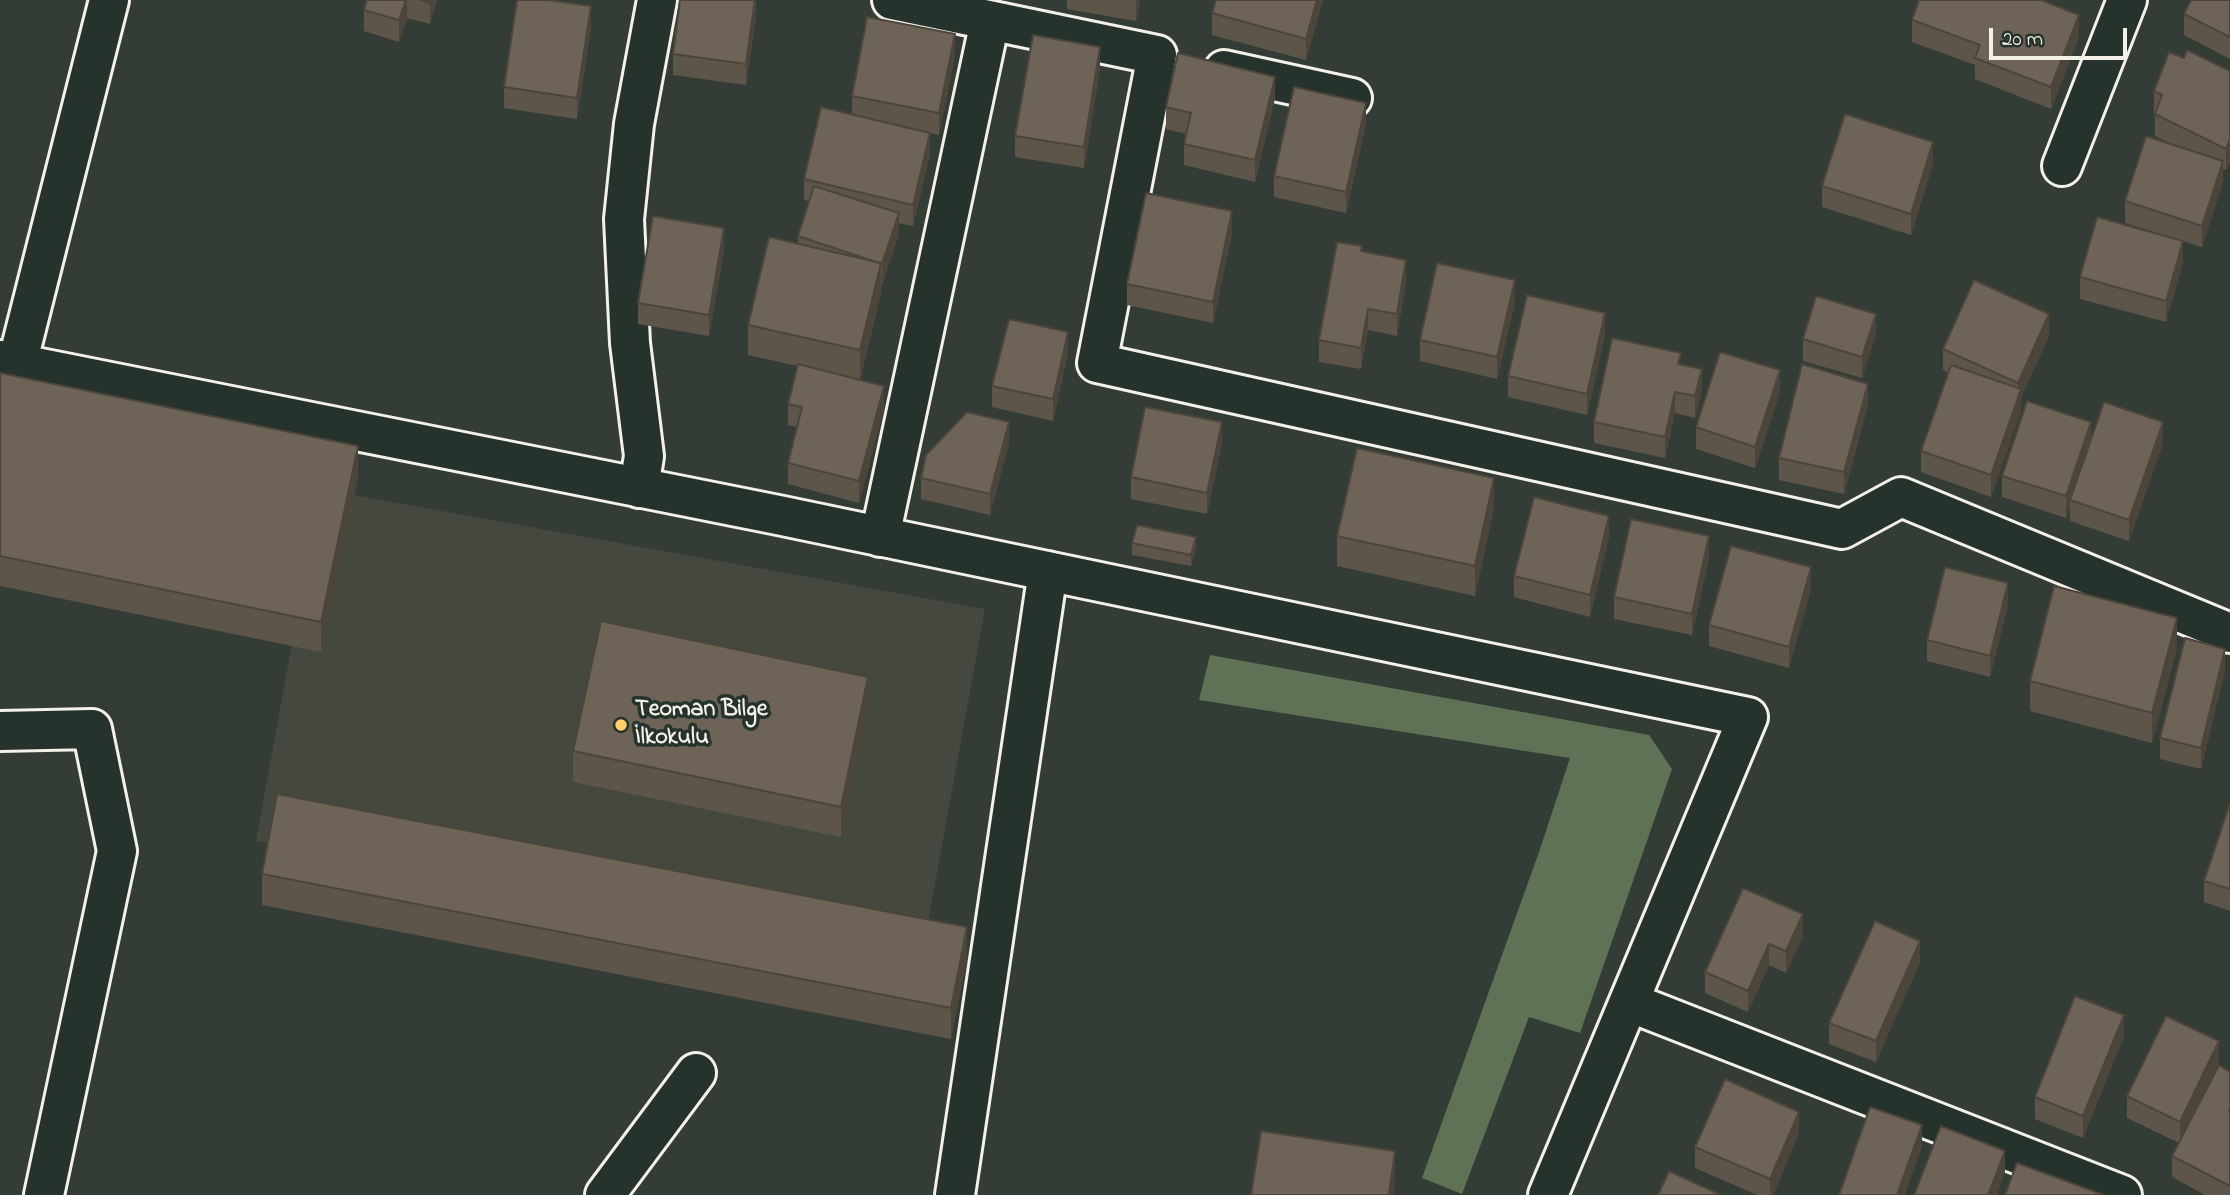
<!DOCTYPE html>
<meta charset="utf-8">
<style>
body{margin:0}
#map{position:relative;width:2230px;height:1195px;overflow:hidden;background:#343d35;font-family:"Indie Flower",sans-serif}
canvas{display:block}
.scale{position:absolute;left:1989px;top:28px;width:138px;height:32px;box-sizing:border-box;border:4px solid #f4f1e8;border-top:0;padding-left:9px;font-size:21px;line-height:24px;white-space:nowrap;color:#f4f1e8;-webkit-text-stroke:5px #26332d;paint-order:stroke}
</style>
<div id="map">
<canvas width="2230" height="1195"></canvas>
<div class="scale">20 m</div>
</div>
<script>
const g = document.querySelector('canvas').getContext('2d');
g.lineJoin = 'round';
function fill(path, color) { g.fillStyle = color; g.fill(path, 'evenodd'); }
const toPath = rows => new Path2D(rows.map(r => 'M' + r).join(''));
function strokePath(path, color, width, dash) { g.strokeStyle = color; g.lineWidth = width; g.lineCap = dash ? 'butt' : 'round'; g.setLineDash(dash || []); g.stroke(path); }
function write(font, color, halo, rows, align = 'center') {
  g.font = font + ' "Indie Flower",sans-serif'; g.lineWidth = 7; g.setLineDash([]); g.textBaseline = 'middle'; g.strokeStyle = halo; g.fillStyle = color; for (const [text, x, y, turn = 0] of rows) {
    g.save(); g.translate(x, y); g.rotate((+turn || 0) * Math.PI / 180); g.textAlign = isNaN(turn) ? turn : align; if (halo) g.strokeText(text, 0, 0); g.fillText(text, 0, 0); g.restore();
  }
}
fill(toPath([
 [320,489,985,609,921,961,256,841]
]), '#45483f');
fill(toPath([
 [1210,655,1649,735,1672,769,1580,1033,1529,1017,1462,1194,1422,1178,1539,852,1570,758,1199,700]
]), '#5f7255');
const minor = toPath([
 [892,0,1157,55,1097,363,1842,529,1901,497,2230,633],
 [1224,70,1352,98],
 [2062,166,2127,0],
 [0,360,778,515,1748,717,1548,1195],
 [17,364,109,0],
 [639,488,644,456,630,343,624,219,634,124,657,0],
 [880,537,990,21],
 [0,731,92,729,117,851,44,1195],
 [1629,1002,2122,1195],
 [605,1195,696,1073],
 [955,1195,1048,571]
]);
strokePath(minor, '#f4f1e8', 44);
strokePath(minor, '#26332d', 38);
fill(toPath([
 [367,0,437,0,430,24,407,18,399,42,364,31,364,10],
 [756,0,756,16,746,85,673,75,673,54],
 [1067,0,1140,0,1136,21,1067,9],
 [1216,0,1323,0,1306,60,1212,35,1212,13],
 [2230,0,2230,59,2184,35,2184,14],
 [1912,20,2079,37,2051,109,1975,79,1975,65,1912,42],
 [591,28,577,119,504,108,504,87],
 [955,55,939,135,925,132,930,154,913,226,899,223,899,234,882,285,881,285,881,293,860,380,884,408,859,503,788,484,788,463,797,427,788,425,788,404,798,366,748,355,748,325,798,244,798,236,809,201,804,200,804,179,852,115,852,96],
 [2184,58,2230,71,2230,162,2226,170,2223,169,2223,182,2202,247,2183,241,2183,262,2166,322,2080,299,2080,277,2177,239,2125,223,2125,201,2175,146,2155,136,2155,113,2154,113,2154,91],
 [1100,68,1084,168,1015,157,1015,136],
 [1275,98,1255,182,1184,165,1184,144,1186,134,1166,129,1166,107],
 [1366,124,1346,213,1274,197,1274,176],
 [1933,164,1911,235,1822,207,1822,186],
 [1232,233,1213,323,1127,305,1127,284],
 [724,250,709,336,638,324,638,303],
 [1362,252,1406,281,1397,336,1368,330,1361,369,1319,362,1319,340],
 [1515,302,1497,379,1420,361,1420,340],
 [1605,335,1587,415,1508,397,1508,376],
 [1876,335,1862,378,1803,361,1803,339],
 [2049,336,2021,397,2021,411,1991,497,1921,472,1921,451,1948,373,1943,370,1943,349],
 [1068,353,1053,421,992,407,992,386],
 [1681,364,1702,390,1695,418,1675,413,1665,458,1594,443,1594,422],
 [0,373,358,477,321,652,0,586],
 [1780,392,1755,468,1696,449,1696,427],
 [1868,405,1844,494,1779,480,1779,458],
 [2091,440,2163,443,2129,541,2070,521,2070,506,2066,518,2002,497,2002,476],
 [1009,443,990,515,921,499,921,478],
 [1222,443,1207,514,1131,499,1131,477],
 [1494,508,1475,596,1337,566,1337,536],
 [1609,537,1590,617,1514,597,1514,576],
 [1132,543,1196,548,1191,566,1132,555],
 [1709,558,1692,635,1614,619,1614,597],
 [1811,589,1789,668,1709,646,1709,625],
 [2008,605,1990,677,1927,661,1927,640],
 [2177,648,2152,743,2030,711,2030,681],
 [2225,670,2201,769,2160,759,2160,738],
 [868,707,841,837,573,782,573,751],
 [2230,803,2230,911,2204,902,2204,881],
 [262,874,967,958,951,1039,262,905],
 [1743,888,1803,936,1786,973,1769,965,1748,1012,1705,993,1705,972],
 [1920,962,1876,1062,1829,1044,1829,1023],
 [2124,1036,2083,1138,2035,1119,2035,1097],
 [2219,1063,2199,1105,2230,1072,2230,1195,2205,1195,2172,1177,2172,1156,2179,1143,2127,1118,2127,1096],
 [1799,1133,1773,1195,1757,1195,1695,1168,1695,1147]
]), '#5e554a');
fill(toPath([
 [406,0,407,0,407,18,399,42,399,20],
 [431,0,437,0,430,24,430,3],
 [755,0,756,16,746,85,746,64],
 [1136,0,1140,0,1136,21],
 [1317,0,1323,0,1306,60,1306,39],
 [591,6,591,28,577,119,577,98],
 [2079,15,2079,37,2051,109,2051,87],
 [955,34,955,55,939,135,939,113],
 [1100,47,1100,68,1084,168,1084,147],
 [1275,77,1275,98,1255,182,1255,160],
 [1366,103,1366,124,1346,213,1346,192],
 [930,133,930,154,913,226,913,205],
 [2230,140,2230,162,2226,170,2226,149],
 [1933,142,1933,164,1911,235,1911,214],
 [2223,161,2223,182,2202,247,2202,226],
 [1232,211,1232,233,1213,323,1213,302],
 [899,213,899,234,882,285,882,264],
 [724,228,724,250,709,336,709,315],
 [2183,241,2183,262,2166,322,2166,301],
 [1406,260,1406,281,1397,336,1397,314],
 [881,263,881,293,860,381,860,350],
 [1515,280,1515,302,1497,379,1497,357],
 [1368,309,1368,330,1361,369,1361,348],
 [1605,313,1605,335,1587,415,1587,394],
 [1876,314,1876,335,1862,378,1862,357],
 [2049,314,2049,336,2021,397,2021,411,1991,497,1991,475,2018,398,2018,383],
 [1068,332,1068,353,1053,421,1053,399],
 [1702,369,1702,390,1695,418,1695,396],
 [1780,370,1780,392,1755,468,1755,447],
 [1868,384,1868,405,1844,494,1844,472],
 [884,386,884,408,859,503,859,481],
 [1675,392,1675,413,1665,458,1665,437],
 [1009,422,1009,443,990,515,990,494],
 [1222,422,1222,443,1207,514,1207,493],
 [2091,422,2091,443,2070,500,2070,505,2066,518,2066,496],
 [2163,422,2163,443,2129,541,2129,520],
 [358,446,358,477,321,652,321,622],
 [1494,478,1494,508,1475,596,1475,566],
 [1609,516,1609,537,1590,617,1590,595],
 [1709,536,1709,558,1692,635,1692,614],
 [1196,537,1196,548,1191,566,1191,555],
 [1811,567,1811,589,1789,668,1789,647],
 [2008,583,2008,605,1990,677,1990,656],
 [2177,618,2177,648,2152,743,2152,713],
 [2225,649,2225,670,2201,769,2201,748],
 [868,677,868,707,841,837,841,807],
 [1803,914,1803,936,1786,973,1786,951],
 [967,927,967,958,951,1039,951,1008],
 [1920,941,1920,962,1876,1062,1876,1041],
 [1769,944,1769,965,1748,1012,1748,991],
 [2124,1015,2124,1036,2083,1138,2083,1116],
 [2219,1041,2219,1063,2180,1143,2180,1122],
 [1799,1112,1799,1133,1773,1195,1770,1195,1770,1179],
 [1922,1125,1922,1147,1905,1195,1897,1195],
 [1395,1151,1395,1181,1393,1195,1389,1195],
 [2005,1151,2005,1172,1997,1195,1988,1195]
]), '#4c453c');
const building = toPath([
 [367,0,406,0,399,20,364,10,367,0],
 [420,0,431,0,430,3,420,0],
 [517,0,548,0,591,6,577,98,504,87,517,0],
 [680,0,755,0,746,64,673,54,680,0],
 [1216,0,1317,0,1306,39,1212,13,1216,0],
 [1919,0,2041,0,2079,15,2051,87,1975,58,1980,45,1912,20,1919,0],
 [2191,0,2230,0,2230,37,2184,14,2191,0],
 [867,17,955,34,939,113,852,96,867,17],
 [1033,35,1100,47,1084,147,1015,136,1033,35],
 [2187,50,2230,71,2230,140,2226,149,2155,114,2162,95,2154,91,2169,52,2184,58,2187,50],
 [1178,53,1275,77,1255,160,1184,144,1191,113,1166,107,1178,53],
 [1294,87,1366,103,1346,192,1274,176,1294,87],
 [821,107,930,133,913,205,804,179,821,107],
 [1845,114,1933,142,1911,214,1822,186,1845,114],
 [2146,136,2223,161,2202,226,2125,201,2146,136],
 [814,186,899,213,882,264,798,236,814,186],
 [1146,193,1232,211,1213,302,1127,284,1146,193],
 [653,216,724,228,709,315,638,303,653,216],
 [2097,217,2183,241,2166,301,2080,277,2097,217],
 [769,237,881,263,860,350,748,325,769,237],
 [1337,242,1362,246,1361,251,1406,260,1397,314,1368,309,1361,348,1319,340,1337,242],
 [1437,263,1515,280,1497,357,1420,340,1437,263],
 [1974,280,2049,314,2018,383,1943,349,1974,280],
 [1527,295,1605,313,1587,394,1508,376,1527,295],
 [1816,296,1876,314,1862,357,1803,339,1816,296],
 [1009,319,1068,332,1053,399,992,386,1009,319],
 [1612,338,1681,353,1678,364,1702,369,1695,396,1675,392,1665,437,1594,422,1612,338],
 [1720,352,1780,370,1755,447,1696,427,1720,352],
 [798,364,884,386,859,481,788,463,802,407,788,404,798,364],
 [1802,364,1868,384,1844,472,1779,458,1802,364],
 [1951,365,2021,389,1991,475,1921,451,1951,365],
 [0,373,358,446,321,622,0,556,0,373],
 [2027,401,2091,422,2066,496,2002,476,2027,401],
 [2104,402,2163,422,2129,520,2070,500,2104,402],
 [1145,407,1222,422,1207,493,1131,477,1145,407],
 [967,412,1009,422,990,494,921,478,926,455,967,412],
 [1357,448,1494,478,1475,566,1337,536,1357,448],
 [1534,497,1609,516,1590,595,1514,576,1534,497],
 [1631,519,1709,536,1692,614,1614,597,1631,519],
 [1137,525,1196,537,1191,555,1132,543,1137,525],
 [1731,546,1811,567,1789,647,1709,625,1731,546],
 [1945,567,2008,583,1990,656,1927,640,1945,567],
 [2054,586,2177,618,2152,713,2030,681,2054,586],
 [601,621,868,677,841,807,573,751,601,621],
 [2185,638,2225,649,2201,748,2160,738,2185,638],
 [277,794,967,927,951,1008,262,874,277,794],
 [2230,803,2230,889,2204,881,2230,803],
 [1743,888,1803,914,1786,951,1769,944,1748,991,1705,972,1743,888],
 [1875,921,1920,941,1876,1041,1829,1023,1875,921],
 [2075,996,2124,1015,2083,1116,2035,1097,2075,996],
 [2166,1016,2219,1041,2180,1122,2127,1096,2166,1016],
 [2219,1065,2230,1072,2230,1108,2229,1111,2230,1112,2230,1186,2172,1156,2219,1065],
 [1725,1079,1799,1112,1770,1179,1695,1147,1725,1079],
 [1870,1107,1922,1125,1897,1195,1839,1195,1870,1107],
 [1941,1126,2005,1151,1988,1195,1914,1195,1941,1126],
 [1261,1131,1395,1151,1389,1195,1251,1195,1261,1131],
 [2017,1163,2104,1195,2005,1195,2017,1163],
 [1669,1171,1721,1195,1658,1195,1669,1171]
]);
fill(building, '#6d6356');
strokePath(building, '#4c453c', 2);
for (const [x, y, r, color] of [
 [621,725,7,"#ffd166"]
]) { const dot = new Path2D(); dot.arc(x, y, r, 0, 2 * Math.PI); g.fillStyle = color; g.fill(dot); strokePath(dot, '#26332d', 2.5); }
write('bold 24px', '#f4f1e8', '#26332d', [
 ["Teoman Bilge",635,711],
 ["İlkokulu",635,739]
], 'left');
</script>
